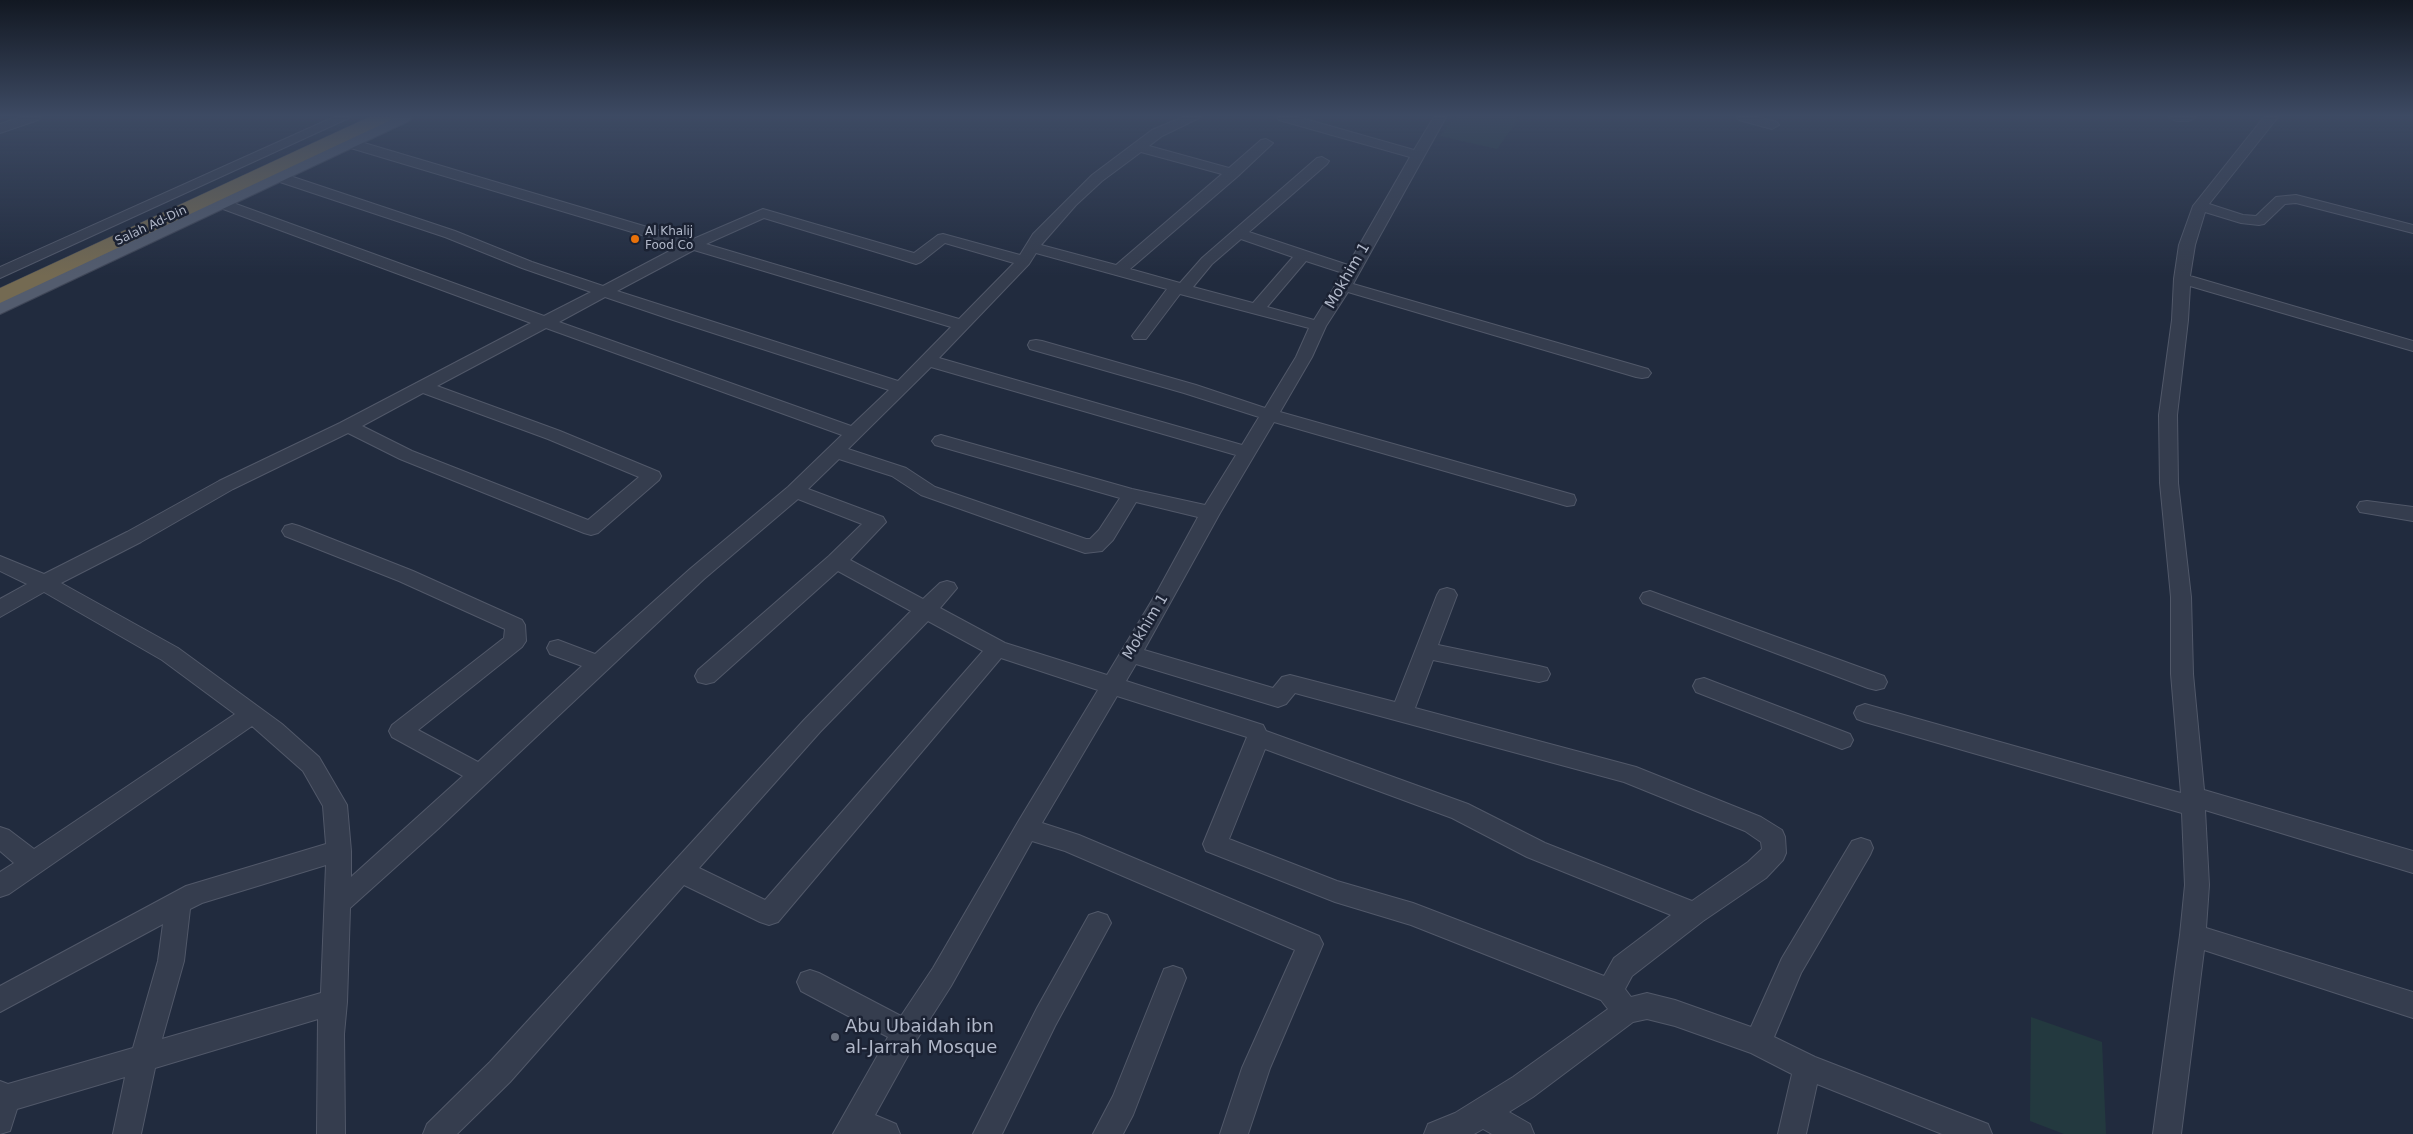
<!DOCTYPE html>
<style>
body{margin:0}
canvas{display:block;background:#212b3e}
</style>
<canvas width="2413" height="1134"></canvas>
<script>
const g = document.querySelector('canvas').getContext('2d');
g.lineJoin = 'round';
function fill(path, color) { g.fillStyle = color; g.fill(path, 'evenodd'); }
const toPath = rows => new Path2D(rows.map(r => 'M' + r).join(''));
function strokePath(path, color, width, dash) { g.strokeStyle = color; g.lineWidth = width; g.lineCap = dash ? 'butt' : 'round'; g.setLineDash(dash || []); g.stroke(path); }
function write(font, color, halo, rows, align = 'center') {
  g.font = font + ' "DejaVu Sans",sans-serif'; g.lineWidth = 5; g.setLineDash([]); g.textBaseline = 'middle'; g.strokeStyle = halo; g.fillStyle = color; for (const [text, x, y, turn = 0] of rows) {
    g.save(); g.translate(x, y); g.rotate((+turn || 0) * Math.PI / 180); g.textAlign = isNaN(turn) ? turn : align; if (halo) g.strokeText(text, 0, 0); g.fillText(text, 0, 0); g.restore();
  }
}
fill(toPath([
 [1456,117,1513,117,1519,118,1497,149,1440,136],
 [2031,1017,2102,1042,2106,1134,2064,1134,2030,1121]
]), '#23393f');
const minor = toPath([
 [21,117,40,117,38,120,0,133,0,124,21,117],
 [334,117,351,117,0,278,0,267,334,117],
 [1183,117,1201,117,1162,136,1149,146,1229,168,1261,140,1266,139,1273,143,1238,176,1130,269,1180,283,1202,258,1317,158,1322,157,1329,161,1327,164,1249,232,1348,265,1410,157,1279,120,1277,117,1298,117,1414,150,1434,117,1446,117,1353,284,1648,369,1651,373,1648,377,1642,378,1636,377,1348,292,1326,326,1312,357,1280,412,1574,495,1576,500,1574,505,1567,506,1274,422,1220,513,1144,650,1273,688,1282,677,1290,675,1395,702,1437,595,1440,590,1447,588,1454,590,1457,595,1438,645,1539,666,1547,668,1550,674,1547,680,1539,682,1433,660,1415,708,1636,767,1761,817,1782,830,1785,837,1786,853,1783,860,1766,878,1703,921,1632,976,1625,989,1631,997,1647,993,1675,1000,1751,1027,1782,958,1852,841,1861,838,1870,841,1873,848,1870,855,1801,973,1774,1037,1815,1057,1988,1124,1992,1134,1942,1134,1817,1084,1806,1134,1778,1134,1792,1074,1751,1053,1675,1026,1647,1019,1633,1022,1533,1097,1509,1112,1530,1124,1534,1134,1492,1134,1483,1129,1474,1134,1424,1134,1428,1124,1455,1113,1513,1077,1608,1009,1601,1000,1411,925,1335,902,1206,851,1203,844,1247,737,1117,696,1042,823,1079,835,1319,936,1323,944,1270,1068,1248,1134,1220,1134,1242,1068,1295,950,1065,851,1032,841,951,986,916,1041,875,1115,896,1124,900,1134,833,1134,888,1037,801,991,797,982,801,973,810,970,819,973,901,1016,933,968,1018,822,1098,690,1001,658,778,922,769,925,760,922,684,885,510,1082,457,1134,423,1134,427,1124,490,1062,804,720,911,611,838,571,714,682,706,684,698,682,695,676,698,670,829,556,862,524,798,499,704,579,438,829,350,908,347,1002,344,1034,345,1134,317,1134,318,1019,155,1068,141,1134,113,1134,125,1077,17,1109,10,1131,0,1134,0,1081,8,1084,133,1048,158,961,163,924,0,1012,0,986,186,886,326,844,323,806,303,771,252,726,9,894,0,897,0,872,14,863,0,851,0,827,9,830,34,849,235,714,162,660,44,592,0,617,0,599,27,584,0,571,0,556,44,574,127,532,219,481,340,423,531,323,215,206,213,203,215,200,225,200,544,316,591,292,522,268,445,237,271,179,269,176,276,172,281,173,455,231,532,262,603,286,679,246,344,146,342,143,349,139,354,140,691,240,763,209,914,253,938,235,943,234,1020,255,1033,234,1092,175,1152,130,1183,117],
 [1141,152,1222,174,1116,265,1041,245,1076,205,1102,181,1141,152],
 [764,218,916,264,921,262,945,243,1014,263,959,319,706,244,764,218],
 [1241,239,1293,257,1253,303,1193,287,1212,264,1241,239],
 [694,250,951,327,898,381,617,291,694,250],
 [1036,253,1167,289,1132,336,1134,339,1146,339,1180,294,1309,328,1296,357,1265,408,1196,385,1042,341,1036,340,1030,341,1028,345,1030,349,1184,393,1259,417,1242,445,939,358,1029,264,1036,253],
 [1306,261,1343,273,1314,320,1267,307,1306,261],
 [605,297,670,319,889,390,851,426,559,322,605,297],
 [546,328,842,435,788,487,690,569,595,654,558,640,550,642,547,648,550,654,582,666,478,762,418,730,522,647,526,641,525,625,522,620,413,571,299,526,292,524,285,526,282,531,285,536,399,581,505,629,504,638,392,725,389,731,392,737,463,776,351,877,351,851,347,805,319,757,282,724,178,648,61,583,141,542,233,489,348,433,400,459,584,533,591,535,598,533,659,480,661,476,659,472,560,431,437,386,546,328],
 [931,367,1236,455,1205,505,1132,489,941,435,935,437,932,441,935,445,1120,498,1099,530,1090,539,1086,539,935,487,906,468,848,449,931,367],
 [423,393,548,439,639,477,588,520,412,451,362,426,423,393],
 [839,459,892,476,921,495,1085,553,1102,551,1113,540,1136,502,1198,517,1157,592,1107,675,1005,643,940,608,957,588,954,583,947,581,940,583,923,599,850,560,886,522,883,517,808,489,839,459],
 [928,621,983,651,765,900,699,868,820,732,928,621],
 [1136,664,1278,707,1286,704,1295,693,1624,782,1745,831,1761,842,1762,849,1748,862,1692,901,1545,843,1468,804,1266,731,1263,725,1126,681,1136,664],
 [1265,749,1452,818,1527,857,1671,915,1614,958,1604,976,1413,903,1337,881,1229,839,1265,749],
 [326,865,321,993,162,1039,184,961,190,909,202,903,326,865],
 [1737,117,1758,117,1777,122,1779,125,1772,129,1739,120,1737,117],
 [2169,117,2196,117,2189,121,2176,121,2169,117],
 [2264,117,2278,117,2209,204,2243,215,2256,216,2276,197,2296,195,2413,225,2413,233,2296,203,2285,204,2264,224,2259,225,2241,223,2205,212,2195,245,2190,276,2413,341,2413,351,2190,286,2188,320,2177,415,2178,483,2191,597,2193,674,2204,790,2413,851,2413,873,2205,810,2209,885,2206,928,2413,992,2413,1018,2204,950,2181,1134,2153,1134,2180,935,2185,885,2182,813,1865,722,1857,719,1854,713,1857,707,1865,704,2181,793,2171,674,2171,597,2160,483,2159,415,2172,320,2174,279,2179,245,2193,206,2264,117],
 [2367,501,2413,507,2413,521,2360,512,2357,507,2360,502,2367,501],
 [1650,591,1884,676,1887,682,1884,688,1876,690,1868,688,1643,603,1640,598,1643,593,1650,591],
 [1704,678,1850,734,1853,740,1850,746,1842,749,1696,692,1693,686,1696,680,1704,678],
 [1098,912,1107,915,1111,923,1055,1026,1002,1134,973,1134,1037,1008,1089,915,1098,912],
 [1173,966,1182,969,1186,978,1133,1115,1123,1134,1093,1134,1113,1096,1164,969,1173,966]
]);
const major = toPath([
 [390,117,412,117,409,121,0,314,0,300,390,117]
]);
const highway = toPath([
 [369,117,392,117,389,121,0,303,0,288,369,117]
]);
strokePath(minor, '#515869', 2);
strokePath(major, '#3f4657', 2);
strokePath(highway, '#3e4556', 1);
fill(minor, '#353d4e');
fill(major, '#535c6e');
fill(highway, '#746a52');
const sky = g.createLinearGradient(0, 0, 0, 276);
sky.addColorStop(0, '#121822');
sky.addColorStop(0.42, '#3d4a63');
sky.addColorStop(1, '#3d4a6300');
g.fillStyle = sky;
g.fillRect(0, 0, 2413, 276);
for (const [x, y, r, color] of [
 [635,239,5,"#e8710a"],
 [835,1037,5,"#6b7280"]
]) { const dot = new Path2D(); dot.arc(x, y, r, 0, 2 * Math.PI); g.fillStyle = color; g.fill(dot); strokePath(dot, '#1b2233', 2); }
write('12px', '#b1b8c9', '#1b2233', [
 ["Salah Ad-Din",151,226,-25]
]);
write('12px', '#b1b8c9', '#1b2233', [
 ["Al Khalij",645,232],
 ["Food Co",645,246]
], 'left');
write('15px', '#b1b8c9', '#1b2233', [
 ["Mokhim 1",1348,276,-60],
 ["Mokhim 1",1146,627,-59]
]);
write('18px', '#b1b8c9', '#1b2233', [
 ["Abu Ubaidah ibn",845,1027],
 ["al-Jarrah Mosque",845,1048]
], 'left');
</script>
